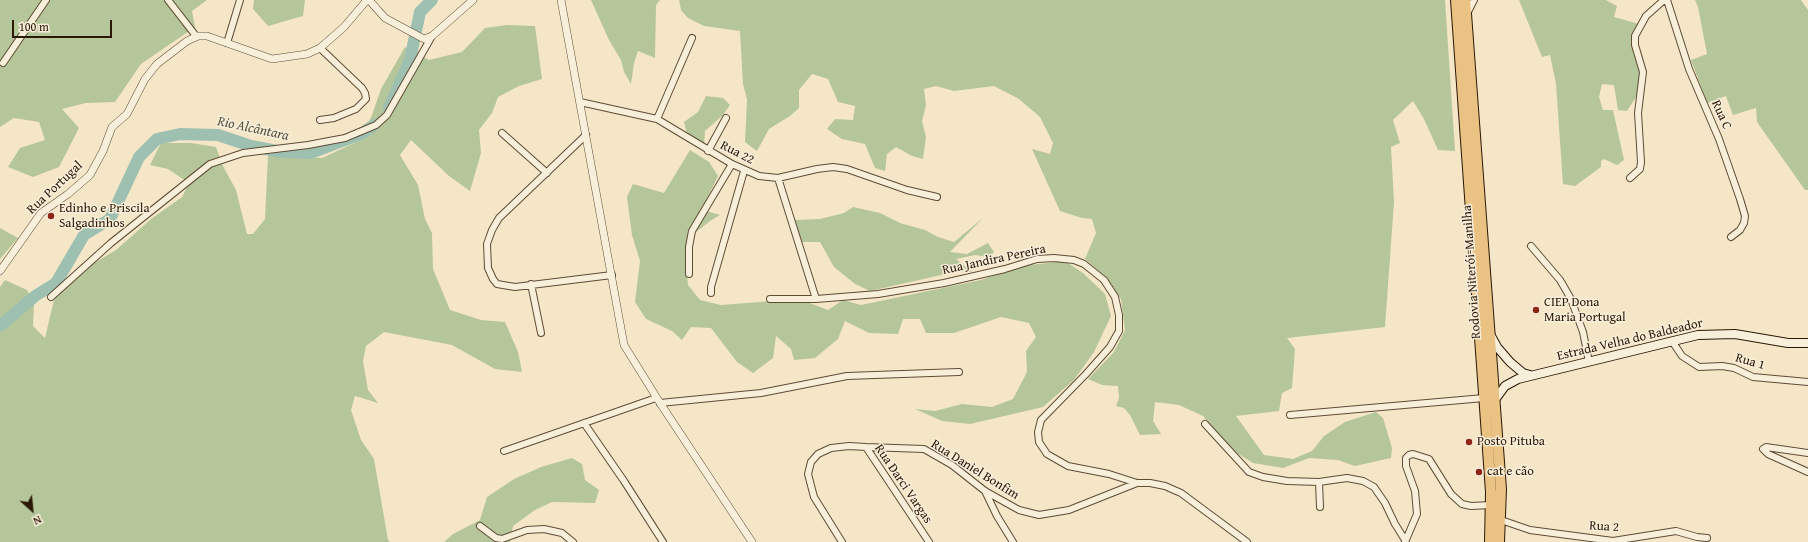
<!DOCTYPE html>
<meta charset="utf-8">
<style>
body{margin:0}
#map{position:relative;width:1808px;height:542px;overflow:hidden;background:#f5e6c7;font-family:"Gentium Book Plus",serif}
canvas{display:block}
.north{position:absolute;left:12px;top:490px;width:40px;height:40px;-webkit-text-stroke:3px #f8efdb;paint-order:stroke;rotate:153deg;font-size:11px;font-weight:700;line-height:16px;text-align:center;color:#2b1805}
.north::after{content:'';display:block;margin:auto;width:14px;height:18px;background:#2b1805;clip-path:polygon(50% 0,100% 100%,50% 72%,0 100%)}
.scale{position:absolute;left:12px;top:20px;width:100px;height:18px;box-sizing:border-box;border:2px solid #2b1805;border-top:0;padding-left:5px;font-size:12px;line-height:14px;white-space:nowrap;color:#2b1805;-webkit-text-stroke:3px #f8efdb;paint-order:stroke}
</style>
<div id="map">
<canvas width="1808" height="542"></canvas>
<div class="north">N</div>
<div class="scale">100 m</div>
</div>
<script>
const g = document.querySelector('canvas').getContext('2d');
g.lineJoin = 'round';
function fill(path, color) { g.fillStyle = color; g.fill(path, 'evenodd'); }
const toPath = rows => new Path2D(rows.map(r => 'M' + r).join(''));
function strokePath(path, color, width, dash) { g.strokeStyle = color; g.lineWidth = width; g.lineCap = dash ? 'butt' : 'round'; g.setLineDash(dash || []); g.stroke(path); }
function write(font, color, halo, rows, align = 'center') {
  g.font = font + ' "Gentium Book Plus",serif'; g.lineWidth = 3; g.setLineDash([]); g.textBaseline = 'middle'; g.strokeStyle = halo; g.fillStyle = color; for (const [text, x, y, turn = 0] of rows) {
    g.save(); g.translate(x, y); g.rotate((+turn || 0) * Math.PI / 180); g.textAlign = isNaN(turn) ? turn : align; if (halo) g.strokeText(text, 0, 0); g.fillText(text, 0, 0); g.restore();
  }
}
fill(toPath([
 [0,0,207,0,192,11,195,27,141,64,115,102,86,103,62,109,79,128,59,167,33,177,8,167,20,148,45,140,39,122,14,118,0,127],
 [254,0,305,0,303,16,268,26,253,9],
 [591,0,660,0,656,5,655,58,638,51,634,63,631,84,624,72,621,60,609,40],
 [679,0,1445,0,1455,151,1438,150,1424,119,1413,101,1393,120,1400,143,1391,147,1394,202,1385,327,1287,338,1295,349,1292,388,1282,393,1279,411,1236,416,1264,455,1293,459,1312,451,1324,436,1345,422,1376,412,1383,418,1392,448,1391,458,1355,466,1338,460,1309,458,1283,468,1253,463,1232,450,1203,416,1179,405,1155,402,1153,421,1161,434,1140,435,1130,415,1124,408,1116,406,1119,398,1118,386,1102,385,1088,379,1114,352,1125,330,1121,299,1104,275,1085,259,1096,233,1092,219,1082,218,1060,211,1032,149,1050,154,1053,143,1040,117,1019,99,994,86,954,91,936,86,924,89,926,105,922,121,926,137,923,159,912,156,896,147,887,154,885,171,875,168,865,144,842,139,827,129,835,119,853,120,855,106,838,102,828,79,812,74,799,90,799,108,790,116,769,129,757,151,745,142,747,99,743,84,740,31,704,26,688,18,681,10],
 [1519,0,1606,0,1617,6,1614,17,1639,24,1631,43,1640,76,1636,97,1627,111,1618,110,1614,85,1602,84,1599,97,1603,110,1613,110,1624,160,1617,165,1604,159,1601,161,1601,167,1575,186,1563,184,1556,84,1550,55,1542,57],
 [1695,0,1801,0,1808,10,1808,190,1805,190,1757,122,1756,108,1733,115,1726,96,1707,103,1691,60,1707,54,1698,7],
 [507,25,535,26,542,79,519,86,498,97,492,113,479,130,481,153,470,191,449,176,411,140,400,155,418,185,425,219,432,233,433,269,450,310,481,320,505,322,518,352,522,372,495,369,452,345,384,332,366,346,363,361,368,390,378,403,355,396,351,410,361,440,374,459,388,540,390,542,0,542,0,287,5,280,27,290,34,303,33,326,45,338,54,300,62,289,84,269,116,250,151,219,182,197,189,183,168,169,150,165,161,143,191,143,216,147,223,166,236,190,247,234,253,234,265,219,268,155,322,158,361,140,372,115,381,89,405,47,429,60,462,52,485,28],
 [706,96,723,98,730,105,723,115,705,131,704,146,687,134,684,122,698,112],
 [690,150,709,162,718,176,705,203,706,211,720,215,710,221,686,240,686,266,688,285,700,300,721,305,773,301,807,302,828,310,843,300,861,305,981,280,1021,266,1065,261,1083,273,1105,294,1111,316,1094,352,1074,380,1043,407,970,424,942,421,915,409,935,411,962,404,992,407,1013,399,1027,372,1026,351,1036,337,1029,323,1001,317,954,333,926,333,920,319,903,319,898,334,869,333,845,321,838,339,815,358,794,360,791,349,776,336,773,358,753,373,737,362,711,328,691,327,682,340,672,331,646,319,635,302,640,261,632,235,627,197,633,184,664,193],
 [853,207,880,213,900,223,925,230,938,237,954,242,983,218,950,252,967,254,988,243,994,252,989,257,975,255,956,259,972,272,959,271,870,291,855,284,834,267,820,242,800,242,794,220,820,219,844,213],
 [0,228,18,238,0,259],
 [572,458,582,464,585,480,599,490,595,503,552,502,535,510,513,526,510,542,444,542,453,534,480,520,487,497,514,479,541,467]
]), '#b5c69b');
strokePath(toPath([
 [389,108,410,60,420,12,432,0],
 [0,326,35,296,56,283,84,235,110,219,139,157,157,139,180,134,218,135,251,146,282,152,311,153,361,134,374,125]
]), '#9dc0b1', 12);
const minor = toPath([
 [168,0,196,36],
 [1667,0,1689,69,1719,139,1740,199,1745,216,1744,223,1740,230,1731,237],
 [1467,14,1474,0],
 [227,43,240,0],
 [320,48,362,88,365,93,366,99,356,109,346,113,334,118,320,120],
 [3,63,46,0],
 [580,102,657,119,732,164,759,176,778,178,817,169,833,167,847,169,907,190,937,197],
 [657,119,692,38],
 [502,133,547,173],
 [586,135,499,218,492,230,487,244,488,268,493,279,497,284,515,287,612,275],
 [708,151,726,118],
 [778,178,816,299,878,294,944,283,1005,269,1037,259,1054,258,1074,260,1084,264,1104,280,1115,297,1119,315,1119,331,1110,347,1086,374,1041,420,1038,432,1039,442,1047,454,1068,466,1109,474,1137,483,1150,483,1165,486,1181,493,1247,542],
 [1630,178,1640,169,1641,162,1638,113,1643,72,1635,45,1635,36,1646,16,1664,0],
 [1531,246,1560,280,1571,299,1583,332,1589,362],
 [689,274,689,247,692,231,732,164],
 [531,284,541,333],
 [711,293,711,287,744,171],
 [51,297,111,243,210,164,243,153,308,145,345,138,376,125,387,115,432,36],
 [770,299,816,299],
 [1672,341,1682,356,1699,367,1722,366,1734,368,1753,377,1808,382],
 [660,403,761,393,847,376,959,372],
 [1290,415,1484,398],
 [584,423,624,481,663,542],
 [1205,424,1249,472,1263,477,1287,481,1319,482,1347,478,1363,481,1374,487,1385,503,1395,524,1405,540],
 [866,447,924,449,952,465,985,491,1019,510,1039,515,1069,510,1137,483],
 [504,451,656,398],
 [1808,453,1766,447,1763,449,1768,454,1808,472],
 [1319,482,1320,507],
 [985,491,997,516,1013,542],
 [1501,520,1530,530,1613,541,1676,531,1697,537,1707,538],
 [480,526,496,538,502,539,527,530,544,529,562,533,573,542],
 [842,542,814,497,808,474,811,462,818,454,831,448,849,446,866,447,929,542],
 [1405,542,1417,514,1415,491,1406,466,1406,458,1409,455,1413,454,1429,459,1451,494,1462,504,1471,506,1491,505]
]);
const tertiary = toPath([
 [369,0,385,18,424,39,432,36,473,0],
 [561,0,624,345,660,403,752,542],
 [0,271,41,213,68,194,90,175,103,151,112,127,127,114,145,79,157,64,187,41,198,36,207,36,272,59,307,54,320,48,344,27,367,0]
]);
const secondary = toPath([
 [1491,336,1497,347,1510,362,1523,373,1530,375],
 [1494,401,1505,386,1518,379,1698,335,1735,334,1788,343,1808,343]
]);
const trunk = toPath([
 [1456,0,1491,492,1490,542],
 [1465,0,1501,489,1499,542]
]);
strokePath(minor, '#5e4c36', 8);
strokePath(tertiary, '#5e4c36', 8);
strokePath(secondary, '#2b1805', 10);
strokePath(trunk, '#2b1805', 12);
strokePath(minor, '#f8efdb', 6);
strokePath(tertiary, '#f8efdb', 7);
strokePath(secondary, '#f8efdb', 8);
strokePath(trunk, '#eac384', 10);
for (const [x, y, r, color] of [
 [51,216,4,"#8f2418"],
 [1536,310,4,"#8f2418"],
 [1469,442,4,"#8f2418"],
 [1479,472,4,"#8f2418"]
]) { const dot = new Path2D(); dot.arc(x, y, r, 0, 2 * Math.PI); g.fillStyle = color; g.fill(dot); strokePath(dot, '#f8efdb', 1.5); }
write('13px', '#2b1805', '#f8efdb', [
 ["Rua C",1721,115,66],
 ["Rua 22",737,153,27],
 ["Rua Portugal",55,188,-43],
 ["Rua Jandira Pereira",994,260,-12],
 ["Rodovia Niterói-Manilha",1472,272,-94],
 ["Estrada Velha do Baldeador",1630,340,-13],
 ["Rua 1",1750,362,16],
 ["Rua Daniel Bonfim",975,470,32],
 ["Rua Darci Vargas",903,484,56],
 ["Rua 2",1604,527,4]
]);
write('13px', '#2b1805', '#f8efdb', [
 ["Edinho e Priscila",59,209],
 ["Salgadinhos",59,224],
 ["CIEP Dona",1544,303],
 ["Maria Portugal",1544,318],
 ["Posto Pituba",1477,442],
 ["cat e cão",1487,472]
], 'left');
write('italic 14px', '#535341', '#f8efdb', [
 ["Rio Alcântara",253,129,12]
]);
</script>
